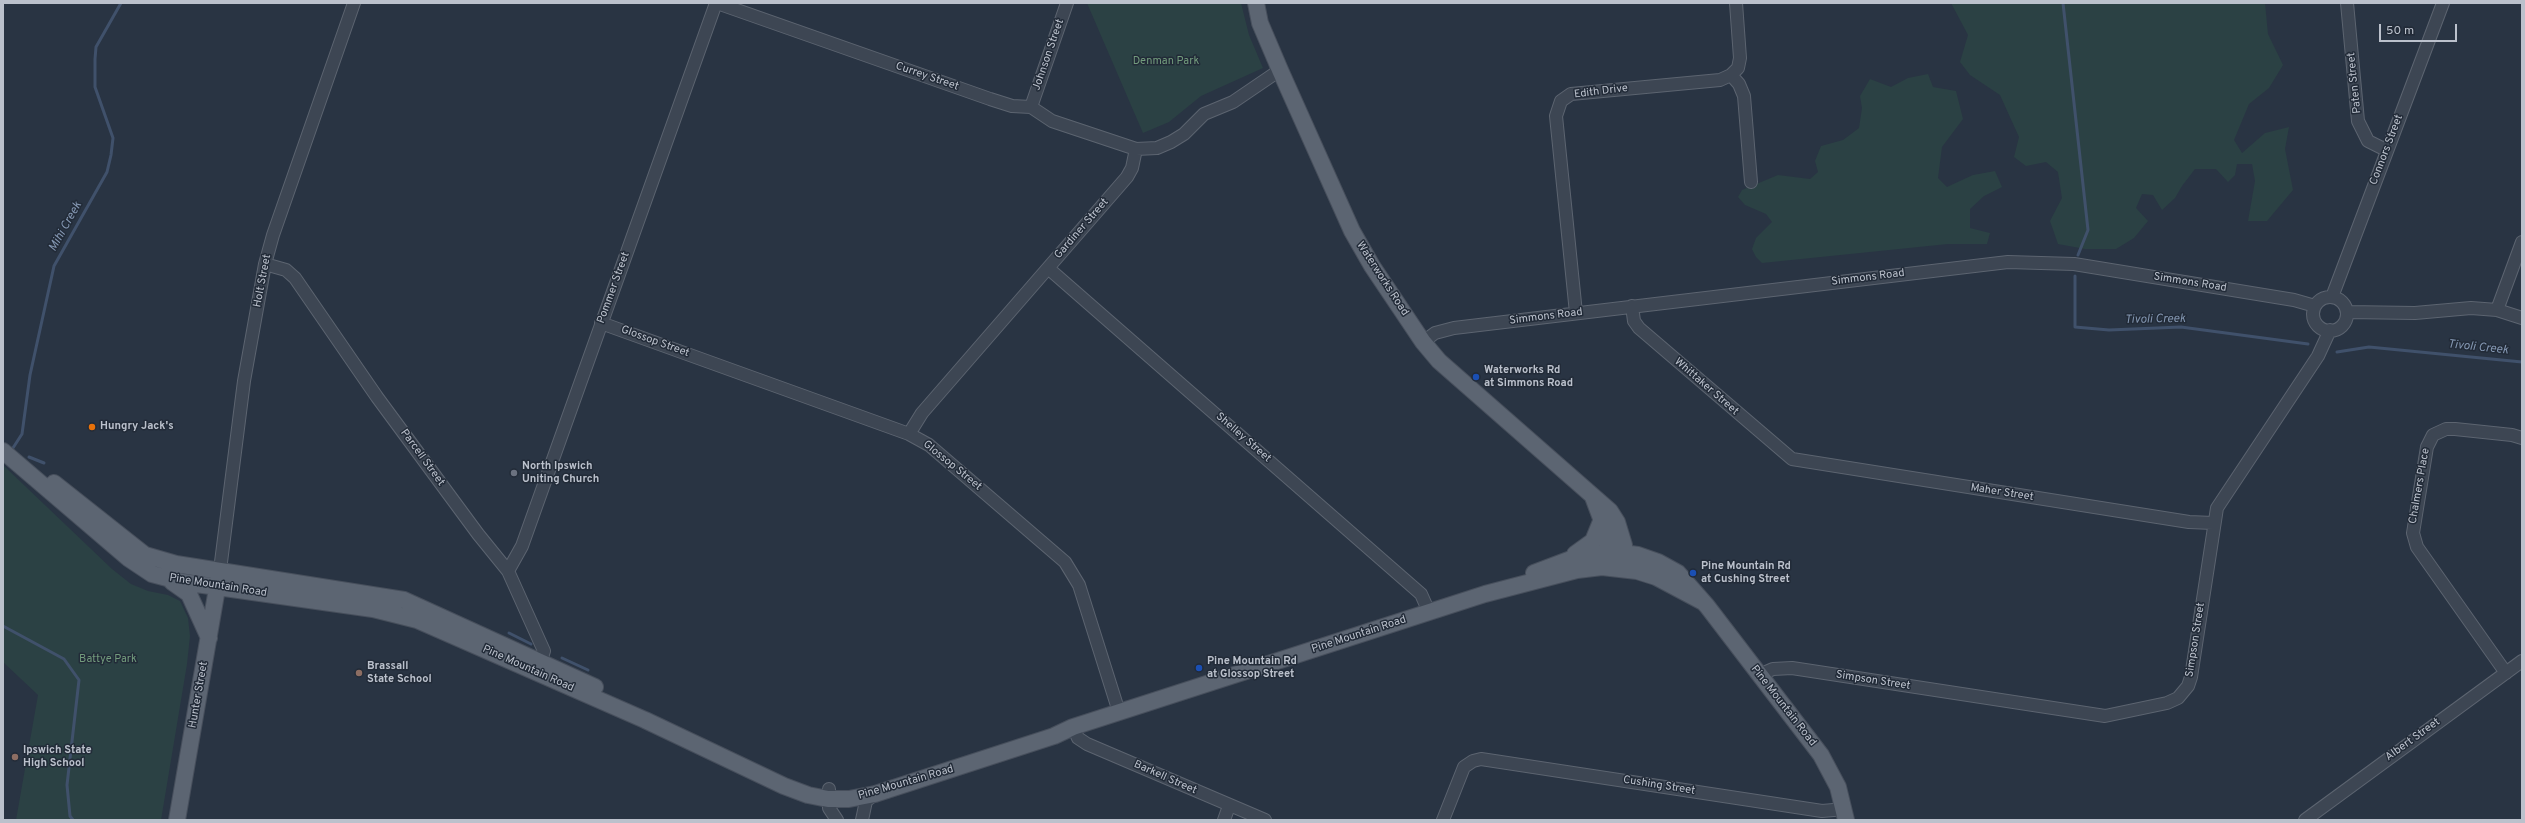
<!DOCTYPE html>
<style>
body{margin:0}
#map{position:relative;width:2525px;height:823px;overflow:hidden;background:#293443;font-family:Overpass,sans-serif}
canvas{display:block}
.frame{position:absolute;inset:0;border:4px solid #bbc1cc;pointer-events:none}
.scale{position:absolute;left:2379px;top:24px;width:78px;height:18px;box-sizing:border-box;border:2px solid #bbc1cc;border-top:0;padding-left:5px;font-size:12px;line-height:14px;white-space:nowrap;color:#bbc1cc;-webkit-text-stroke:3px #222b38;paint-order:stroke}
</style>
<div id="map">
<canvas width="2525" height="823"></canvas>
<div class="frame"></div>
<div class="scale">50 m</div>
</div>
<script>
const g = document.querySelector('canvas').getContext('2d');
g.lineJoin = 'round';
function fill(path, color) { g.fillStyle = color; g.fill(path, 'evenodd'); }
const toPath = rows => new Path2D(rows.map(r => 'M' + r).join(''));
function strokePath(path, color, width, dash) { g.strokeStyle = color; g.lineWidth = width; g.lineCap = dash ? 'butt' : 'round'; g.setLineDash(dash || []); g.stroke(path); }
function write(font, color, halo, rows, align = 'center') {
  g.font = font + ' Overpass,sans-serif'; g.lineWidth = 3; g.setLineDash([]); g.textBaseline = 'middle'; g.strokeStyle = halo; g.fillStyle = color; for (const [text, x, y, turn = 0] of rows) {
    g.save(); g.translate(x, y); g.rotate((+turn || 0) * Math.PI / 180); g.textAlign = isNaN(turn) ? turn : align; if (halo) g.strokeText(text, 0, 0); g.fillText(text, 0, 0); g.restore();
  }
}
fill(toPath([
 [1087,3,1241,3,1249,35,1263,68,1201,96,1169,122,1143,133],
 [1951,3,2265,3,2268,34,2283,65,2269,88,2249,104,2234,140,2242,153,2265,133,2289,127,2285,149,2293,190,2267,221,2248,221,2255,181,2252,164,2237,164,2235,175,2228,182,2216,169,2195,169,2182,186,2175,198,2162,210,2153,195,2142,194,2136,208,2148,221,2134,238,2116,249,2085,249,2058,244,2050,221,2062,198,2058,172,2046,162,2026,166,2014,157,2019,137,2000,95,1970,75,1960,62,1968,35],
 [1928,74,1933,87,1956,91,1963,119,1942,147,1938,178,1947,187,1973,175,1995,171,2002,187,1984,196,1970,209,1970,228,1990,233,1987,244,1948,244,1762,263,1756,257,1752,249,1756,238,1772,222,1766,214,1745,205,1738,197,1742,190,1778,175,1810,179,1818,172,1815,161,1821,146,1843,140,1859,128,1862,108,1860,96,1870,79,1891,87,1908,78],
 [3,465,112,569,131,584,148,591,168,595,180,601,188,618,190,636,187,664,161,820,16,820,38,695,3,662]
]), '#2b4144');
strokePath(toPath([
 [2063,3,2088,230,2078,255],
 [2075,276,2075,327,2109,330,2181,327,2308,344],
 [2337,352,2369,347,2522,362],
 [11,451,22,434,30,375,54,266,107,172,111,155,113,138,95,87,95,59,96,47,121,3],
 [29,457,44,463],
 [3,626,64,659,79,680,67,785,70,816,73,820],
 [509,633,531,644],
 [562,658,588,670]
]), '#40516b', 3);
const minor = toPath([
 [717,3,990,99,1012,106,1031,107,1052,121,1136,149],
 [2347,3,2358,121,2368,141,2386,150],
 [1731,75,1739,84,1744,96,1751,182],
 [1031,107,1067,3],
 [265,264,286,270,295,278,377,397,478,534,508,571,544,651,538,670],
 [1048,268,1421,594,1429,612],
 [2332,297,2443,3],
 '2313 314a17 17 0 1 1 34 0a17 17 0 1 1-34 0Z',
 [1632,306,1634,321,1639,328,1792,459,2189,522,2213,523],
 [2497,310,2522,242],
 [2347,312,2415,313,2471,308,2497,310,2522,318],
 [1576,313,1556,116,1561,101,1571,94,1720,80,1731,75,1738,68,1740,58,1736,3],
 [601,323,909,434,929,445,1065,562,1079,585,1119,712],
 [1423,342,1435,333,1454,328,2008,262,2074,264,2294,300,2315,306],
 [909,434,922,413,1127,177,1132,168,1136,149,1157,148,1171,142,1184,134,1204,114,1233,102,1280,70],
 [220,570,244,381,265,264,273,235,354,3],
 [508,571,522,546,716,3],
 [2506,673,2417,547,2413,533,2427,447,2433,435,2446,429,2455,429,2512,435,2522,438],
 [1759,675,1773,669,1792,668,2105,716,2167,703,2178,698,2188,686,2191,677,2217,508,2318,356,2330,330],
 [1073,727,1078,738,1087,744,1265,820],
 [829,789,829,808,837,820],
 [862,820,866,801,875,794],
 [1224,820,1229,806],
 [1443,820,1464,767,1473,761,1481,759,1822,811,1845,809],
 [2305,820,2522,661]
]);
const major = toPath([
 [1256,3,1260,23,1280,70,1352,231,1372,266,1423,342,1439,361,1610,511,1617,522,1624,545,1622,560,1617,567],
 [3,451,128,558,152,574,182,582,373,609,417,620,645,720,784,786,808,795,828,799,849,799,875,794,1054,736,1073,727,1485,594,1577,570,1602,567,1637,571,1656,577,1703,602],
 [54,483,145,555,176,564,404,600,595,687],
 [1593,497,1602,521,1612,563],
 [1575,554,1593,541,1602,519],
 [1534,573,1579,556,1615,552,1638,555,1658,562,1678,573,1707,606,1821,755,1838,787,1846,820],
 [172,582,189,594,209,638],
 [177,820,219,577]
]);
strokePath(minor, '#5c6470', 14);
strokePath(major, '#474f5c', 18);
strokePath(minor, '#3d4653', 12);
strokePath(major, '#5c6572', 16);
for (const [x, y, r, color] of [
 [1476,377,4,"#1a4fb4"],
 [92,427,4,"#e8710a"],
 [514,473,4,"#6b7280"],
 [1693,573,4,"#1a4fb4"],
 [1199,668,4,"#1a4fb4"],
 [359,673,4,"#8d6e63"],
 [15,757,4,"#8d6e63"]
]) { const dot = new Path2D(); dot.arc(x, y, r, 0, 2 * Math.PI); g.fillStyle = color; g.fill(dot); strokePath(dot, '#222b38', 1.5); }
write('11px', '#bbc1cc', '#222b38', [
 ["Johnson Street",1049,55,-71],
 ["Currey Street",927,77,19],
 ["Paten Street",2355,83,-96],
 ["Edith Drive",1601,92,-7],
 ["Connors Street",2387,150,-69],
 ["Gardiner Street",1082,229,-49],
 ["Simmons Road",1868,278,-7],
 ["Waterworks Road",1382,279,57],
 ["Holt Street",263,281,-79],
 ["Simmons Road",2190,283,9],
 ["Pommer Street",614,288,-70],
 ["Simmons Road",1546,317,-7],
 ["Glossop Street",655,342,20],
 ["Whittaker Street",1706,387,41],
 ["Shelley Street",1243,438,41],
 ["Parcell Street",422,458,54],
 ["Glossop Street",952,466,39],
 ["Chalmers Place",2420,486,-80],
 ["Maher Street",2002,493,9],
 ["Pine Mountain Road",218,586,9],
 ["Pine Mountain Road",1359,635,-18],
 ["Simpson Street",2196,640,-81],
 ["Pine Mountain Road",528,669,24],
 ["Simpson Street",1873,681,9],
 ["Hunter Street",199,695,-80],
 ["Pine Mountain Road",1783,706,52],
 ["Albert Street",2413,740,-36],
 ["Barkell Street",1165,778,24],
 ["Pine Mountain Road",906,783,-16],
 ["Cushing Street",1659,786,9]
]);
write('11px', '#739c7d', '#222b38', [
 ["Denman Park",1166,62],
 ["Battye Park",108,660]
]);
write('bold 11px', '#bbc1cc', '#222b38', [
 ["Waterworks Rd",1484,371],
 ["at Simmons Road",1484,384],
 ["Hungry Jack's",100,427],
 ["North Ipswich",522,467],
 ["Uniting Church",522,480],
 ["Pine Mountain Rd",1701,567],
 ["at Cushing Street",1701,580],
 ["Pine Mountain Rd",1207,662],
 ["at Glossop Street",1207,675],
 ["Brassall",367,667],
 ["State School",367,680],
 ["Ipswich State",23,751],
 ["High School",23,764]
], 'left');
write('italic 12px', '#8497b2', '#222b38', [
 ["Mihi Creek",66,227,-61],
 ["Tivoli Creek",2155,320,-1],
 ["Tivoli Creek",2478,348,6]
]);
</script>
